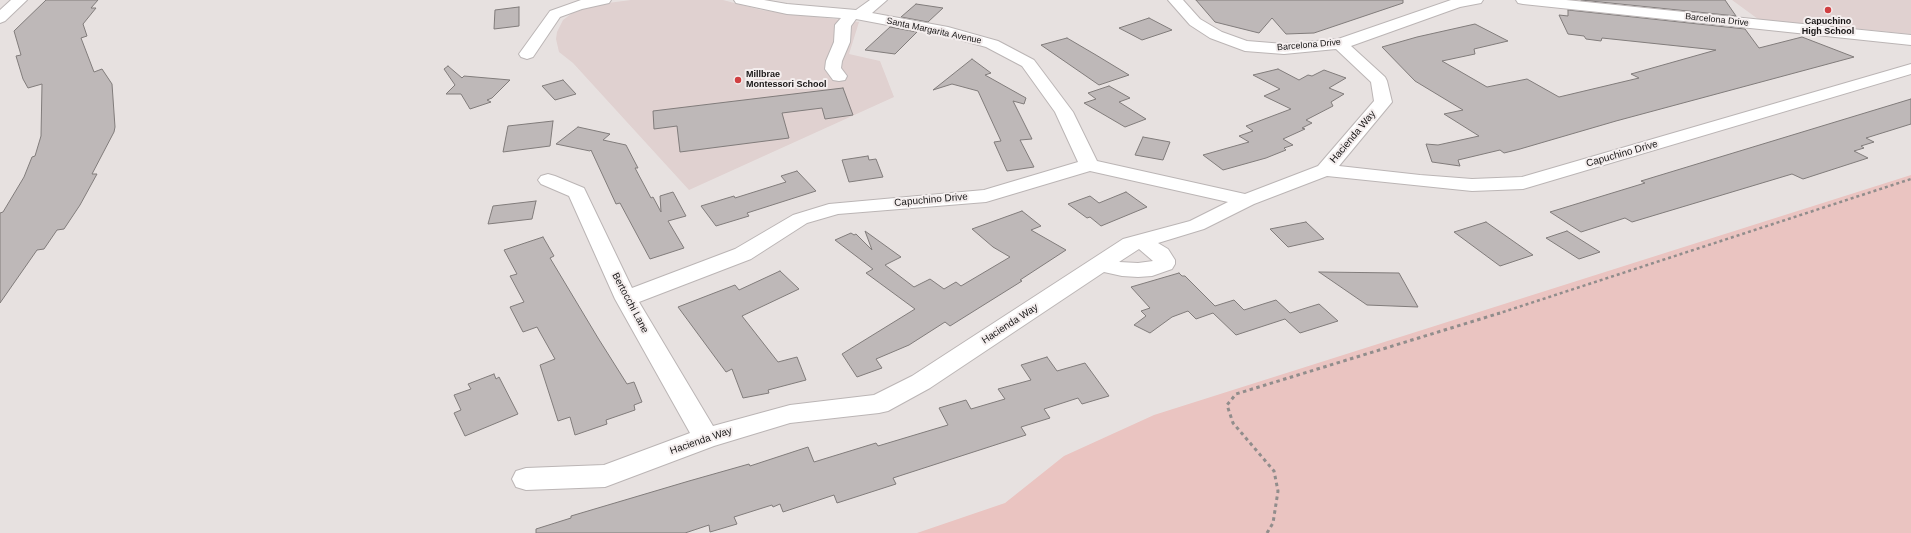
<!DOCTYPE html>
<style>
body{margin:0}
canvas{display:block;background:#e7e1e0}
</style>
<canvas width="1911" height="533"></canvas>
<script>
const g = document.querySelector('canvas').getContext('2d');
g.lineJoin = 'round';
function fill(path, color) { g.fillStyle = color; g.fill(path, 'evenodd'); }
const toPath = rows => new Path2D(rows.map(r => 'M' + r).join(''));
function strokePath(path, color, width, dash) { g.strokeStyle = color; g.lineWidth = width; g.lineCap = dash ? 'butt' : 'round'; g.setLineDash(dash || []); g.stroke(path); }
function write(font, color, halo, rows, align = 'center') {
  g.font = font + ' Arial,sans-serif'; g.lineWidth = 4; g.setLineDash([]); g.textBaseline = 'middle'; g.strokeStyle = halo; g.fillStyle = color; for (const [text, x, y, turn = 0] of rows) {
    g.save(); g.translate(x, y); g.rotate((+turn || 0) * Math.PI / 180); g.textAlign = isNaN(turn) ? turn : align; if (halo) g.strokeText(text, 0, 0); g.fillText(text, 0, 0); g.restore();
  }
}
fill(toPath([
 [631,0,723,0,761,10,859,22,849,54,880,61,894,97,689,190,573,63,559,52,556,39,557,32,563,20,571,14,578,10,600,4],
 [1732,0,1911,0,1911,34,1758,19]
]), '#e0d1d0');
fill(toPath([
 [1911,175,1911,533,917,533,1005,503,1064,456,1154,415]
]), '#eac4c1');
const building = toPath([
 [46,0,98,0,91,8,96,8,83,24,87,36,81,38,94,72,102,69,112,84,115,127,114,132,92,174,97,174,80,205,64,229,57,230,44,249,37,250,0,303,0,213,3,212,24,177,32,157,35,156,41,136,42,84,28,88,23,79,16,56,21,55,14,31,46,0],
 [1196,0,1403,0,1403,3,1314,33,1286,34,1272,18,1259,33,1215,22,1196,0],
 [1581,0,1725,0,1736,16,1581,0],
 [916,4,943,8,928,22,901,17,916,4],
 [519,7,519,26,494,29,495,10,519,7],
 [1568,10,1745,29,1759,48,1802,37,1854,57,1616,121,1520,149,1504,153,1500,150,1458,160,1460,166,1432,162,1426,144,1438,145,1479,136,1444,114,1463,110,1415,81,1382,47,1417,37,1475,24,1508,41,1474,49,1475,54,1442,61,1487,87,1527,79,1559,97,1639,78,1631,74,1716,50,1602,38,1601,41,1586,39,1584,36,1568,34,1559,15,1568,16,1568,10],
 [1149,18,1172,30,1142,40,1119,28,1149,18],
 [890,27,917,32,895,54,865,50,890,27],
 [1067,38,1096,55,1129,75,1099,85,1041,45,1067,38],
 [972,59,991,73,985,75,1026,98,1024,104,1013,101,1032,139,1020,140,1034,167,1007,171,994,142,1001,141,978,91,952,84,933,90,972,59],
 [448,66,462,78,464,76,510,80,492,98,487,100,491,102,470,109,461,94,446,94,455,85,444,69,448,66],
 [1278,69,1299,80,1308,75,1312,76,1324,70,1346,78,1329,88,1344,94,1331,102,1333,106,1306,120,1312,123,1302,128,1305,129,1283,139,1293,145,1284,148,1286,150,1266,158,1223,170,1203,155,1249,142,1239,136,1253,131,1246,126,1291,109,1264,96,1280,89,1253,75,1278,69],
 [563,80,576,94,555,100,542,86,563,80],
 [1109,86,1130,98,1119,102,1146,119,1125,127,1084,103,1096,99,1088,93,1109,86],
 [843,88,853,115,825,119,822,108,782,113,789,138,680,152,677,126,654,129,653,111,843,88],
 [1911,99,1911,124,1866,138,1874,142,1861,146,1864,148,1854,151,1868,158,1803,179,1792,174,1632,222,1625,218,1581,232,1550,212,1645,183,1641,181,1911,99],
 [553,121,550,146,503,152,508,126,553,121],
 [578,127,610,134,603,140,626,145,638,168,635,168,651,198,653,197,661,212,660,196,673,192,686,216,668,221,684,248,650,259,620,203,616,204,591,150,590,151,556,144,578,127],
 [1143,137,1170,142,1163,160,1135,155,1143,137],
 [868,156,869,160,876,159,883,177,849,182,842,160,868,156],
 [797,171,816,191,747,213,749,216,716,226,701,206,734,196,735,198,786,182,781,176,797,171],
 [1126,192,1147,207,1101,226,1090,217,1087,218,1068,204,1090,196,1099,203,1126,192],
 [536,201,532,219,488,224,493,206,536,201],
 [1022,211,1041,226,1031,230,1066,250,1020,280,1022,281,950,326,945,322,909,345,876,359,882,368,857,377,842,354,915,309,866,273,873,269,835,240,851,233,854,235,856,234,872,250,865,231,901,257,885,265,914,287,930,279,944,289,956,282,961,286,1010,257,993,247,972,229,1022,211],
 [1306,222,1324,239,1288,247,1270,229,1306,222],
 [1486,222,1533,255,1500,266,1454,232,1486,222],
 [1567,231,1600,252,1579,259,1546,238,1567,231],
 [543,237,554,256,550,258,598,338,627,384,634,382,642,402,634,405,635,410,606,420,607,424,575,435,570,417,558,421,540,365,555,359,537,327,523,332,510,307,524,302,510,276,517,274,504,250,543,237],
 [780,271,799,289,742,316,778,362,797,357,806,380,768,390,769,393,743,398,732,369,726,372,678,307,735,285,739,290,780,271],
 [1319,272,1399,273,1418,307,1367,305,1319,272],
 [1179,273,1182,276,1185,276,1215,306,1234,300,1244,310,1276,300,1290,313,1319,304,1338,321,1300,333,1285,319,1236,335,1213,313,1196,319,1188,311,1172,317,1150,333,1134,325,1146,316,1141,311,1150,308,1131,287,1179,273],
 [1047,357,1057,371,1085,363,1109,396,1082,404,1078,398,1044,409,1050,418,1021,427,1026,435,893,478,896,484,837,503,834,495,783,512,780,504,773,507,772,505,734,517,737,524,710,532,709,525,685,533,536,533,536,529,571,518,571,516,689,481,749,464,750,466,808,447,814,462,876,443,878,446,948,425,939,408,966,400,971,409,1005,399,998,389,1031,380,1021,365,1047,357],
 [494,374,496,379,499,377,518,414,465,436,454,413,461,410,454,395,471,389,468,384,494,374]
]);
fill(building, '#beb8b8');
strokePath(building, '#817c7b', 1);
const minor = toPath([
 [11,0,27,0,5,21,0,23,0,10,11,0],
 [581,0,611,0,609,3,582,9,560,17,533,57,527,59,521,57,519,54,550,11,581,0],
 [734,0,764,0,787,4,856,10,870,0,887,0,872,13,948,27,998,41,1034,60,1073,112,1097,161,1245,194,1318,166,1374,101,1371,82,1336,49,1284,54,1245,51,1210,38,1190,25,1168,0,1183,0,1200,19,1222,32,1247,41,1284,44,1338,39,1451,0,1483,0,1481,3,1460,7,1351,46,1385,77,1387,81,1392,102,1339,166,1420,175,1472,179,1522,177,1911,64,1911,74,1523,189,1472,191,1327,176,1254,204,1204,229,1158,243,1168,249,1175,260,1175,264,1172,269,1152,276,1138,277,1122,276,1104,272,930,388,888,411,879,413,790,423,714,446,605,487,526,490,516,487,512,479,516,471,526,468,604,465,690,433,615,299,569,196,541,184,538,180,541,176,548,174,555,176,584,188,632,288,735,249,793,215,829,204,984,190,1078,162,1055,112,1022,66,986,47,946,36,856,19,851,26,850,42,842,61,841,68,847,76,845,80,839,81,833,80,825,69,826,61,834,42,835,25,841,18,787,14,736,3,734,0],
 [1090,171,1228,202,1190,221,1123,239,912,376,874,395,790,405,713,426,639,302,751,259,807,223,838,214,986,202,1090,171],
 [1139,249,1153,261,1138,263,1119,262,1139,249],
 [1516,0,1566,0,1911,35,1911,45,1523,4,1518,3,1516,0]
]);
strokePath(minor, '#bbb5b5', 2);
strokePath(toPath([
 [1497,314,1911,179]
]), '#918d8c', 2.5, [3, 3]);
strokePath(toPath([
 [1267,533,1273,523,1278,491,1274,471,1233,423,1227,405,1236,394,1500,313]
]), '#918d8c', 3, [3.5, 3.5]);
fill(minor, '#fff');
for (const [x, y, r, color] of [
 [1828,10,4,"#d04042"],
 [738,80,4,"#d04042"]
]) { const dot = new Path2D(); dot.arc(x, y, r, 0, 2 * Math.PI); g.fillStyle = color; g.fill(dot); strokePath(dot, '#f4eeee', 1.5); }
write('9px', '#181616', '#f4eeee', [
 ["Barcelona Drive",1717,20,6],
 ["Santa Margarita Avenue",934,31,12],
 ["Barcelona Drive",1309,45,-5]
]);
write('bold 9px', '#181616', '#f4eeee', [
 ["Capuchino",1828,22],
 ["High School",1828,32],
 ["Millbrae",746,75,"left"],
 ["Montessori School",746,85,"left"]
]);
write('10px', '#181616', '#f4eeee', [
 ["Hacienda Way",1353,137,-50],
 ["Capuchino Drive",1622,154,-16],
 ["Capuchino Drive",931,200,-5],
 ["Bertocchi Lane",630,303,62],
 ["Hacienda Way",1010,324,-33],
 ["Hacienda Way",701,441,-19]
]);
</script>
